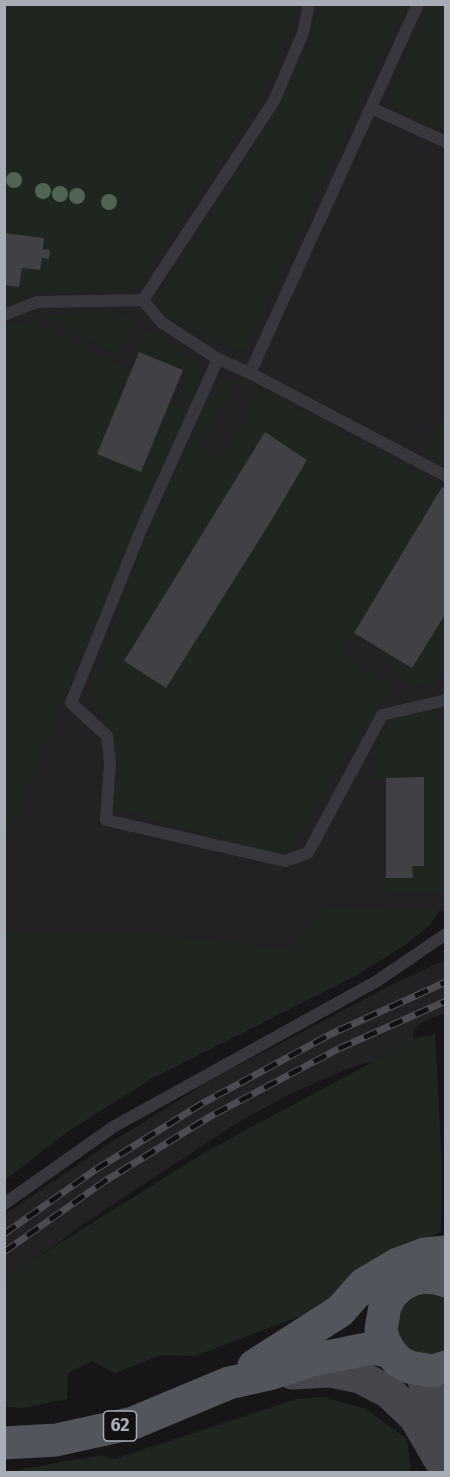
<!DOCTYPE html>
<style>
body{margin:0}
#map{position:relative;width:450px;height:1477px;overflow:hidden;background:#161618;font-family:"Fira Sans",sans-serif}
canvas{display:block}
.frame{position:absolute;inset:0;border:6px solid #a8adb8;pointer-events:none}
</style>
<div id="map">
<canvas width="450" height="1477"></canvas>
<div class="frame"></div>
</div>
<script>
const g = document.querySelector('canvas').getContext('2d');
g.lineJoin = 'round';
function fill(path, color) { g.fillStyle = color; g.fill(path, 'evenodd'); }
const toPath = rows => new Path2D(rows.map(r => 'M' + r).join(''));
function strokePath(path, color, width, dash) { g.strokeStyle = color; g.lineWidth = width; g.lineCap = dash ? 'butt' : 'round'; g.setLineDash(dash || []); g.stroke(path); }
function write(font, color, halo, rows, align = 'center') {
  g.font = font + ' "Fira Sans",sans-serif'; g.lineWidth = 4.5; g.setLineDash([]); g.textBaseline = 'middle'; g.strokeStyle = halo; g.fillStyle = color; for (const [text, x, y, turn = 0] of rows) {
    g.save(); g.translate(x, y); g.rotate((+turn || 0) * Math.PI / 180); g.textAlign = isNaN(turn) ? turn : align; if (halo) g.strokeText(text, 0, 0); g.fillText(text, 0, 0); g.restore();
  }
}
fill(toPath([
 [5,5,445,5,445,912,439,911,430,925,405,945,357,975,151,1079,67,1132,5,1180],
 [445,960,445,1013,426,1020,416,1027,413,1035,417,1049,347,1069,290,1094,237,1123,82,1225,5,1281,4,1215,102,1148,211,1080,395,983]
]), '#222225');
fill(toPath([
 [5,5,297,5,290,33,261,97,144,278,148,281,142,288,133,290,41,293,5,305,5,285,19,287,22,268,40,270,42,258,49,259,50,250,43,249,44,238,5,233],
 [319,5,406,5,249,342,249,346,240,352,185,326,168,315,162,309,160,297,161,292,281,104,310,38],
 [430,5,445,5,445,131,389,106,387,99],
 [108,312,120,313,134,320,122,351,116,354,63,328,43,314],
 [26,320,131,372,98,454,141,472,169,403,188,411,68,688,5,845,4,327],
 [149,331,198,363,200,379,190,405,178,400,189,372,139,352,145,333],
 [238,378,444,484,354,633,344,655,392,686,290,848,273,854,114,808,110,802,121,770,116,767,111,730,99,711,91,690,144,542,209,400,221,393,228,380],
 [235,381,258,393,222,459,200,447],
 [445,413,446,463,445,463,426,453],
 [445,613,445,669,436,683,427,688,412,684,374,653,377,647,412,668],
 [430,708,445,721,445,893,386,893,386,878,412,878,412,866,424,866,424,778,371,778,377,756,372,754,384,729,395,720,414,711],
 [325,907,439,911,430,925,405,945,357,975,151,1079,67,1132,5,1180,5,934,148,933,293,950],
 [435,1034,442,1165,441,1231,322,1308,195,1356,161,1355,115,1373,92,1361,68,1373,67,1399,23,1408,5,1407,5,1281,33,1260,207,1151,419,1037],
 [428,1292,446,1298,445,1352,418,1356,398,1340,396,1314,400,1307,413,1295],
 [323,1397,366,1409,407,1439,411,1472,5,1472,102,1455,115,1459,296,1399]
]), '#1e261f');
fill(toPath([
 [4,233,44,238,43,249,50,250,49,259,42,258,40,270,22,268,19,287,4,285],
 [139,352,183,370,141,472,97,454],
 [265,432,307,460,271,521,166,688,124,661],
 [442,487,446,489,446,613,412,668,354,633],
 [424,777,424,866,412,866,413,878,386,878,386,778]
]), '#404145');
strokePath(toPath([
 [418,4,250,373,446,476],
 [371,108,446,142],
 [143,300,274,101,303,33,309,4],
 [143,300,161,322,218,359,250,373],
 [4,315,37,302,143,300],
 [218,359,143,525,71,703,107,736,110,762,106,820,285,861,308,853,382,715,446,700],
 [4,1204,113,1127,377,981,446,934]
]), '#37383d', 12);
strokePath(toPath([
 [420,1370,432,1401,445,1446],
 [292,1373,331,1371,360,1377,389,1392,415,1417,446,1470]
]), '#45474d', 33);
strokePath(toPath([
 [446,1281,436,1278,423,1277,411,1280,400,1286,391,1295,385,1306,381,1330,384,1341,390,1352,398,1361,409,1367,432,1371,446,1367],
 [254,1366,340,1311,364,1284,398,1264,425,1254,446,1252],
 [4,1443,56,1440,133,1423,229,1383,269,1374,312,1360,372,1348,390,1352]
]), '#53555c', 33);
const rail = toPath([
 [4,1234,95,1170,203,1103,331,1034,446,982],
 [4,1252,105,1181,211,1116,338,1049,446,1001]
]);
strokePath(rail, '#4a4c52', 7);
strokePath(rail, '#111113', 4.5, [14]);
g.fillStyle = '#506452';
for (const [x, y] of [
 [14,180],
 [43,191],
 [60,194],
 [77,196],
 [109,202]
]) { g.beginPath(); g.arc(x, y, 8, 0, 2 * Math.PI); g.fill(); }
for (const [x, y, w] of [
 [120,1426,33]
]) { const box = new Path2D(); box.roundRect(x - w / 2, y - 15, w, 30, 4.5); g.fillStyle = '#111113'; g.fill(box); strokePath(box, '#a8adb8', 1.5); }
write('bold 18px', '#a8adb8', null, [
 ["62",120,1426]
]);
</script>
